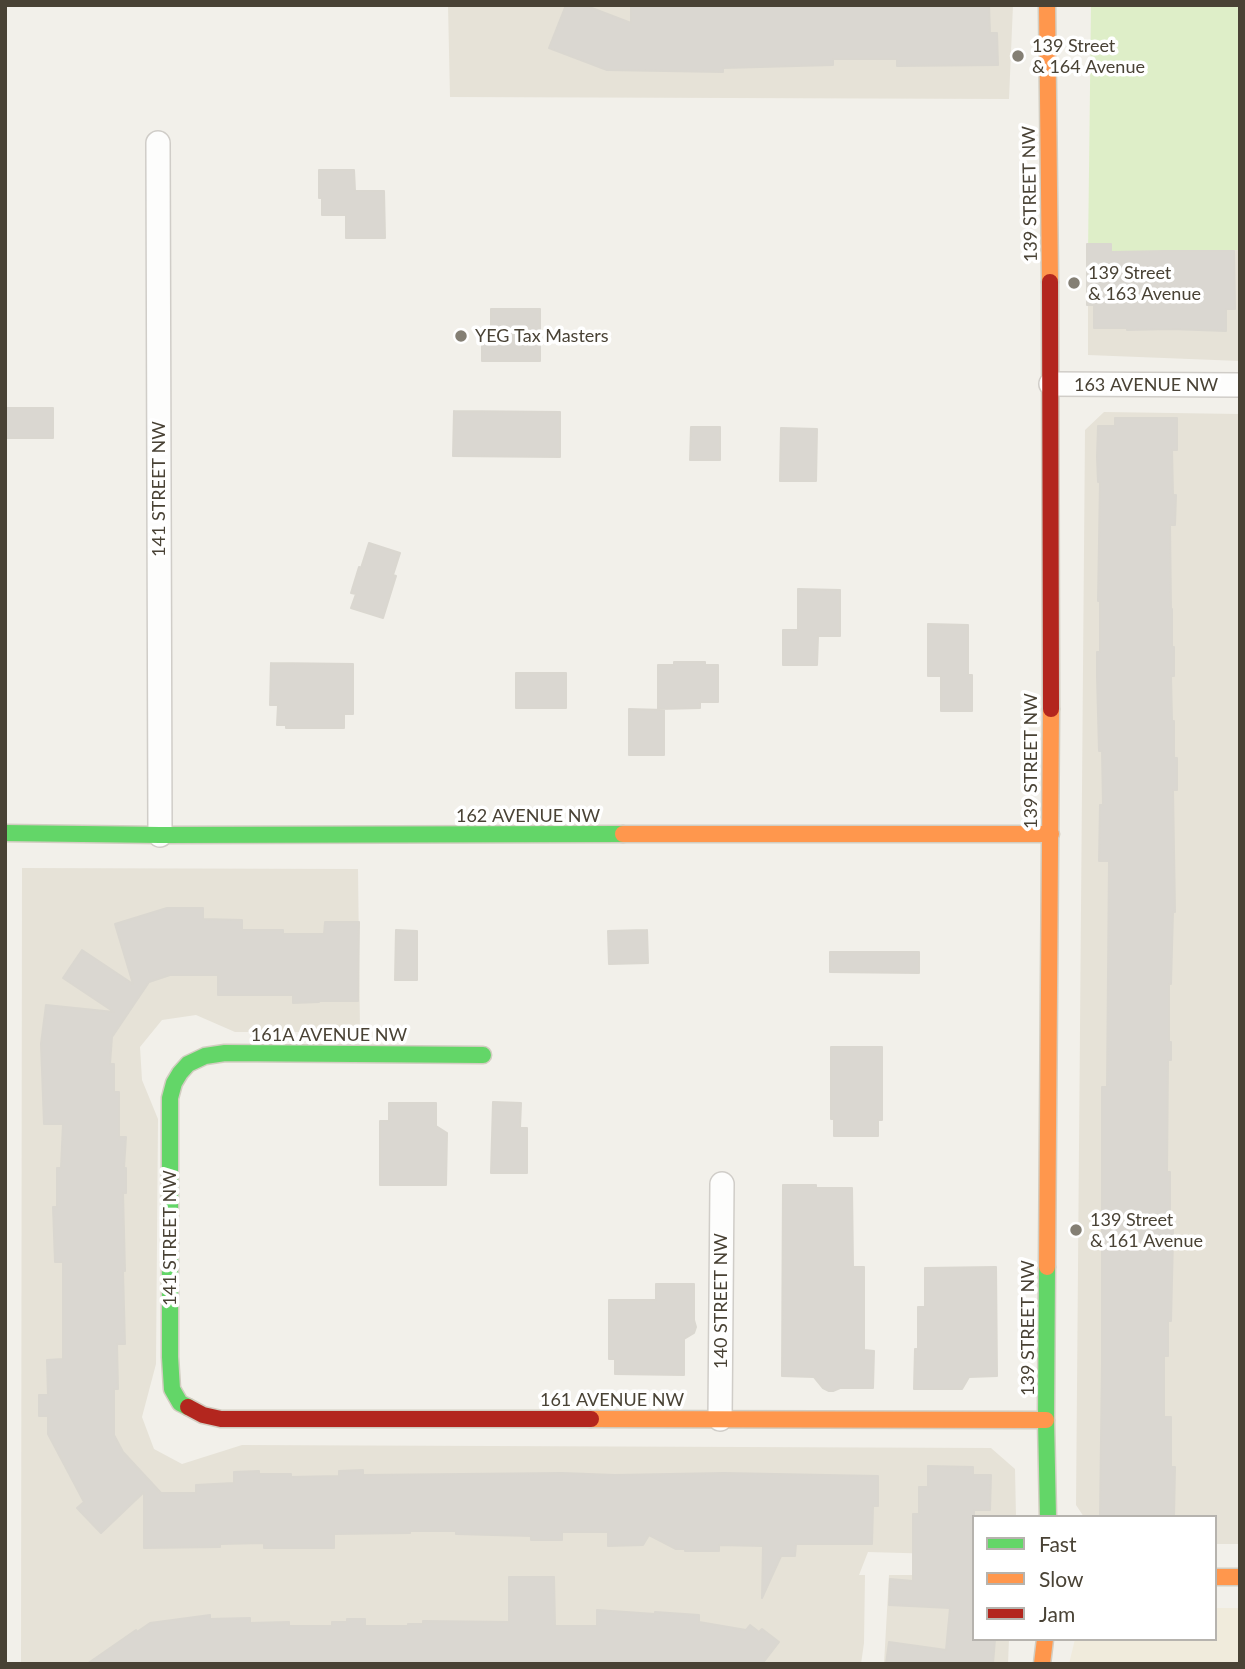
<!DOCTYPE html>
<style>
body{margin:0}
#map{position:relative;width:1245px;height:1669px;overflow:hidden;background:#f2f0ea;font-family:Lato,sans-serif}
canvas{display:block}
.frame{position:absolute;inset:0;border:7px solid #494235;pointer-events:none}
.legend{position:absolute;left:972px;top:1515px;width:245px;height:126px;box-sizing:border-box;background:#fff;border:2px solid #b6b3ae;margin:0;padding:9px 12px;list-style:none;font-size:21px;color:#494235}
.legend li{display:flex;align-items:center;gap:14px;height:35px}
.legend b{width:35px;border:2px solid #b6b3ae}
</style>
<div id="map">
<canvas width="1245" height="1669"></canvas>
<div class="frame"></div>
<ul class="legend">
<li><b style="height:9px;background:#63d668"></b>Fast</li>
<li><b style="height:9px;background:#ff974d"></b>Slow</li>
<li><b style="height:9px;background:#b3261e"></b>Jam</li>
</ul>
</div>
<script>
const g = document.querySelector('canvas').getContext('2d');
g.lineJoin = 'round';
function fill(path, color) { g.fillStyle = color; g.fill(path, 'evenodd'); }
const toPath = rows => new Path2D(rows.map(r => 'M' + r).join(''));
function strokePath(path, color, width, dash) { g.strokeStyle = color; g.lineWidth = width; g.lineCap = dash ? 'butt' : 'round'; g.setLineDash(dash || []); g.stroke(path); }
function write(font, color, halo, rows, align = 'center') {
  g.font = font + ' Lato,sans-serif'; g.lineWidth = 7; g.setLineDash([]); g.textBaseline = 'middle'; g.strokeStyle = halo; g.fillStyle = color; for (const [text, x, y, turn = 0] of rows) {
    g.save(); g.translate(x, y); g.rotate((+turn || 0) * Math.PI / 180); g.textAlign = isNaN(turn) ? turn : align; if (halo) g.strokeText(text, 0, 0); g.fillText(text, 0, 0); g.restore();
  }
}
fill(toPath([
 [448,5,1013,5,1009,99,450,97],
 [1240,250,1240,361,1088,355,1088,252],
 [1104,412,1240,414,1240,1544,1215,1544,1215,1517,1084,1517,1076,1505,1085,430],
 [22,868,358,869,360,1032,235,1032,196,1015,162,1020,140,1047,142,1080,158,1119,156,1364,142,1417,154,1449,182,1464,242,1445,991,1448,1015,1469,1016,1517,974,1517,974,1555,868,1552,859,1575,865,1575,864,1643,861,1664,21,1664],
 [889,1575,974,1575,974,1639,1009,1639,1008,1664,884,1664]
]), '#e6e2d7');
fill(toPath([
 [1215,1608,1240,1608,1240,1664,1069,1664,1075,1639,1215,1639]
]), '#f0ebdc');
fill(toPath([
 [1091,5,1240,5,1240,250,1088,252]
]), '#deeec8');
const building = toPath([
 [566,5,584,5,631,23,631,5,989,5,990,33,997,33,998,65,897,66,897,59,833,59,833,65,723,68,723,72,607,70,549,48,566,5],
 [319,170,354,170,355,191,384,191,385,238,346,238,346,215,322,215,322,198,319,198,319,170],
 [1087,244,1111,244,1111,252,1165,251,1234,251,1235,309,1226,309,1226,331,1171,329,1127,330,1127,328,1094,328,1094,305,1087,305,1087,244],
 [491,309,540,309,540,361,482,361,482,329,491,329,491,309],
 [5,408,53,408,53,438,5,438,5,408],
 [454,411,560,412,560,457,453,456,454,411],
 [1115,418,1177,418,1177,450,1172,450,1173,495,1176,495,1175,525,1170,525,1171,609,1172,609,1172,647,1174,647,1174,676,1171,676,1172,721,1174,721,1174,758,1177,758,1177,790,1173,790,1175,912,1173,912,1171,984,1169,984,1169,1042,1171,1042,1171,1060,1168,1060,1167,1172,1170,1172,1170,1219,1173,1219,1173,1239,1171,1321,1168,1321,1168,1356,1164,1356,1164,1417,1171,1417,1171,1467,1175,1467,1174,1517,1100,1517,1102,1363,1102,1087,1107,1087,1109,861,1099,861,1100,805,1103,805,1102,751,1099,751,1097,676,1097,652,1100,652,1100,601,1098,601,1100,482,1098,482,1097,457,1098,426,1115,426,1115,418],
 [691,427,720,427,720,460,690,460,691,427],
 [781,428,817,429,816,481,780,481,781,428],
 [369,543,400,553,393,575,396,576,383,618,351,608,356,594,351,593,359,567,361,568,369,543],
 [798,589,840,590,840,636,818,636,817,665,783,665,783,630,798,630,798,589],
 [928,624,968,625,968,675,972,675,972,711,941,711,941,676,928,676,928,624],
 [674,662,705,662,705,665,718,665,718,702,700,702,700,708,658,709,658,665,674,665,674,662],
 [271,663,353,664,353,714,344,714,344,728,286,728,286,725,277,725,278,705,270,705,271,663],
 [516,673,566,673,566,708,516,708,516,673],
 [629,709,664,710,664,755,629,755,629,709],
 [167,908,203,908,203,919,242,920,242,930,283,930,283,934,324,934,325,922,359,922,358,1001,319,1001,319,1002,293,1003,293,995,218,995,218,975,170,975,149,982,112,1037,110,1064,114,1064,114,1092,119,1092,119,1137,126,1137,124,1168,126,1168,126,1193,123,1193,125,1271,123,1271,125,1344,117,1344,118,1389,114,1389,114,1435,123,1452,161,1493,196,1493,196,1485,234,1483,234,1472,259,1471,259,1474,291,1474,291,1477,339,1476,339,1471,363,1470,363,1475,562,1473,615,1475,724,1473,878,1476,878,1506,873,1506,872,1544,796,1544,795,1556,781,1556,762,1598,763,1546,719,1545,719,1551,685,1551,685,1549,676,1549,649,1535,643,1545,608,1546,608,1532,562,1532,562,1540,531,1540,531,1536,456,1534,456,1531,410,1531,410,1533,334,1534,334,1548,264,1548,264,1543,220,1544,220,1547,144,1548,144,1492,101,1533,77,1508,84,1502,48,1434,48,1416,39,1416,39,1395,48,1395,47,1360,63,1359,63,1262,55,1262,53,1207,57,1207,57,1168,61,1168,63,1124,44,1124,41,1044,46,1005,114,1012,63,978,82,950,133,984,115,924,167,908],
 [396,930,417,931,417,980,395,980,396,930],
 [647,930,648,963,609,964,608,931,647,930],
 [830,952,919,952,919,973,830,972,830,952],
 [831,1047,882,1047,882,1120,878,1120,878,1136,834,1136,834,1119,831,1119,831,1047],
 [493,1102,521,1103,520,1128,527,1128,527,1173,491,1173,493,1102],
 [389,1103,436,1103,436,1126,447,1133,446,1185,380,1185,380,1121,389,1121,389,1103],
 [783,1185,816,1185,816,1188,852,1188,853,1267,864,1267,864,1350,874,1351,873,1388,840,1388,833,1391,829,1391,823,1388,814,1377,782,1376,783,1185],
 [996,1267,997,1376,969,1377,962,1389,914,1389,915,1349,918,1349,918,1307,925,1307,925,1268,996,1267],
 [656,1284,694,1284,694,1320,696,1327,694,1333,684,1339,684,1375,615,1374,615,1359,609,1359,609,1300,656,1300,656,1284],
 [928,1466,973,1467,973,1475,991,1475,990,1510,974,1510,974,1639,995,1639,993,1664,886,1664,889,1642,946,1650,950,1608,889,1605,890,1579,913,1581,913,1514,919,1514,919,1487,928,1487,928,1466],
 [509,1577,554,1577,555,1626,597,1626,597,1610,655,1614,655,1612,699,1615,699,1622,746,1630,750,1625,759,1632,762,1629,779,1642,762,1664,87,1664,136,1630,137,1632,150,1623,210,1615,210,1619,250,1618,250,1623,289,1622,289,1626,332,1626,332,1622,347,1622,347,1619,365,1619,365,1626,408,1626,408,1624,423,1624,423,1621,509,1622,509,1577]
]);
fill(building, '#dad7d1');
strokePath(building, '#dad7d0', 2);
const street = toPath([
 [158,143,160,835],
 [1051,384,1240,385],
 [720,1419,722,1184]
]);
const fast = toPath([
 [5,833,160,835,623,834],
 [1047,1267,1046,1420,1048,1517],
 [188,1407,180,1403,172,1389,170,1357,170,1098,174,1083,180,1073,188,1064,205,1056,225,1053,483,1055]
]);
const slow = toPath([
 [1047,5,1050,282],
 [623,834,1051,834],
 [1047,1267,1051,709],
 [591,1419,1046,1420],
 [1215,1577,1240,1577],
 [1042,1664,1045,1639]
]);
const jam = toPath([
 [1050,282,1051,709],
 [188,1407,203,1415,221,1419,591,1419]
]);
strokePath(street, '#d0cdc8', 26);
strokePath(fast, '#d2cdc1', 19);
strokePath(slow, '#d2cdc1', 19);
strokePath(jam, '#d2cdc1', 19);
strokePath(street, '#fdfdfc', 23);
strokePath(fast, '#63d668', 16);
strokePath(slow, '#ff974d', 16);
strokePath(jam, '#b3261e', 16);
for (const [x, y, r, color] of [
 [1018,56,7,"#847f74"],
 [1074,283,7,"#847f74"],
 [461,336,7,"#847f74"],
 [1076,1230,7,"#847f74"]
]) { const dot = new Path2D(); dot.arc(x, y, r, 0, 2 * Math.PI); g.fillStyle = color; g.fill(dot); strokePath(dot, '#fff', 2.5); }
write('18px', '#494235', '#fff', [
 ["139 Street",1032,46],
 ["& 164 Avenue",1032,67],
 ["139 Street",1088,273],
 ["& 163 Avenue",1088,294],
 ["YEG Tax Masters",475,336],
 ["139 Street",1090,1220],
 ["& 161 Avenue",1090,1241]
], 'left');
write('18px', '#494235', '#fff', [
 ["139 STREET NW",1030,194,-91],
 ["163 AVENUE NW",1146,385],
 ["141 STREET NW",159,489,-90],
 ["139 STREET NW",1031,761,-90],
 ["162 AVENUE NW",528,816],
 ["161A AVENUE NW",329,1035],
 ["141 STREET NW",170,1238,-90],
 ["140 STREET NW",721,1301,-90],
 ["139 STREET NW",1028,1328,-90],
 ["161 AVENUE NW",612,1400]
]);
</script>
